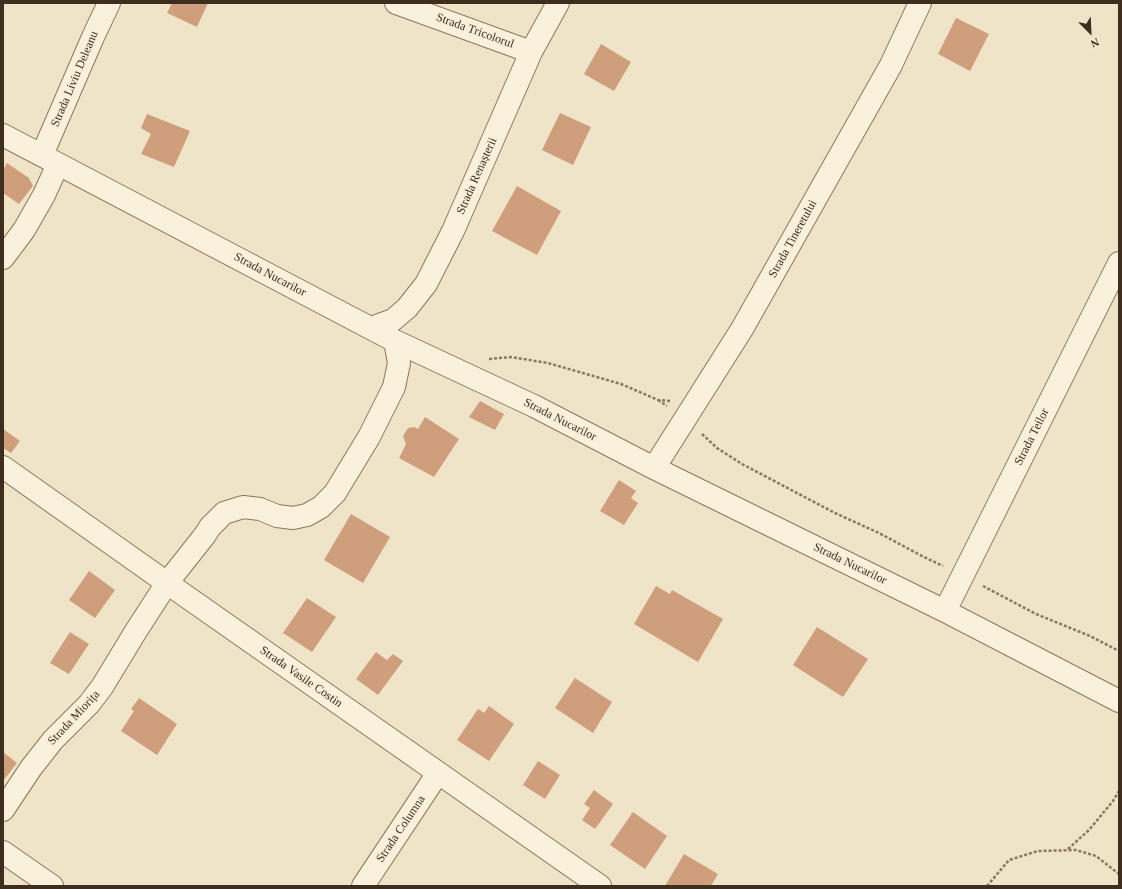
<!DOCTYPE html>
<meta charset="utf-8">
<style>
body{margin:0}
#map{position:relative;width:1122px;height:889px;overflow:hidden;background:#f0e4c8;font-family:Georgia,serif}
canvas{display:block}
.frame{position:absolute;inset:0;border:4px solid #3d2e20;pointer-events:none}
.north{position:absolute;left:1070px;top:12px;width:40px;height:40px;-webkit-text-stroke:3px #f7eed8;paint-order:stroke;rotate:156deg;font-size:11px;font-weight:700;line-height:16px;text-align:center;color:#3d2e20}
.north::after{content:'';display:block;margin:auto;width:14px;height:18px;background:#3d2e20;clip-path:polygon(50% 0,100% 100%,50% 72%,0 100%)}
</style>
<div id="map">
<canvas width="1122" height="889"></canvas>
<div class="frame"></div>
<div class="north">N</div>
</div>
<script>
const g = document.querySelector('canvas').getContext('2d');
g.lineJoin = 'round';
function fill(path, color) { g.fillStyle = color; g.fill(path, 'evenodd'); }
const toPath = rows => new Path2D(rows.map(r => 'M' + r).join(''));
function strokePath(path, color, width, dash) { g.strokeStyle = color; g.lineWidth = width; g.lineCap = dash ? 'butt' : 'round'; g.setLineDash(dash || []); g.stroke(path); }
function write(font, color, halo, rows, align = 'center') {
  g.font = font + ' Georgia,serif'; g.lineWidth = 3; g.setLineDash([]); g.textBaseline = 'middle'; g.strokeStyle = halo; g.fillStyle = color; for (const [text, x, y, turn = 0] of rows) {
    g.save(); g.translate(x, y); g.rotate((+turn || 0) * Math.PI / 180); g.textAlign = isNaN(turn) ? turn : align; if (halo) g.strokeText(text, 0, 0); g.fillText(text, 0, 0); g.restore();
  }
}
fill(toPath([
 [172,3,208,3,197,27,167,13],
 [956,18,989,34,970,71,938,54],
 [601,44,631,62,614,91,584,74],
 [560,113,591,127,573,165,542,150],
 [147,114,190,131,174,167,141,154,151,134,141,128],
 [7,163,29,178,33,186,19,204,3,193,3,170],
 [517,186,561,211,537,255,492,231],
 [480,401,504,414,495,430,469,417],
 [425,417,459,439,434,477,399,458,406,444,403,436,408,428,414,427,418,429],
 [3,429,20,441,11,453,3,448],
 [619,480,636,491,631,498,638,503,624,525,600,511],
 [351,514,390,537,363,583,324,560],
 [89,571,115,590,95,618,69,600],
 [656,586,670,594,672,590,723,619,698,662,634,624],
 [307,598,336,617,312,652,283,633],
 [817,627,868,659,843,697,793,665],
 [70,632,89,644,69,674,50,663],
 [376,652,387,660,393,654,403,661,378,695,356,679],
 [575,678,612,702,593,733,555,708],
 [139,698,177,724,157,755,121,731,134,711,131,709],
 [489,706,514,724,489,761,457,740,478,709,484,713],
 [3,752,17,763,3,781],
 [538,761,560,775,545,799,523,785],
 [594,790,613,804,595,829,582,820,590,808,584,804],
 [633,812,667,836,645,869,610,845],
 [684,854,718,874,711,886,665,886]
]), '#cf9f7d');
const minor = toPath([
 [396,3,531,52],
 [3,135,395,341,534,406,654,468,945,611,1119,701],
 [42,155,93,37,109,3],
 [3,258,24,230,44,195,58,164],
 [371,328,393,320,407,308,426,284,453,231,531,52,558,3],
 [3,467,167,583,600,886],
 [654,468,742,329,891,65,920,3],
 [945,611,1119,263],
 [3,810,31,768,53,740,89,704,102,687,136,631,167,583,205,535,210,527,224,513,243,507,260,509,277,516,293,518,307,515,321,507,335,493,369,437,394,387,399,363,395,341],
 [3,852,52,886],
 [363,886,438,773]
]);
strokePath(minor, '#8d765c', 24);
strokePath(toPath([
 [489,359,511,357,548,363,621,384,658,400,670,401],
 [658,400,667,406],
 [702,434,717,448,742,464,835,513,879,533,922,556,943,566],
 [983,586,1036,614,1090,636,1119,651],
 [1068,849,1089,830,1113,801,1119,791],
 [987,886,1009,860,1038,851,1076,850,1096,856,1119,874]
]), '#8d765c', 2.5, [3, 2]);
strokePath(minor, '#faf1dc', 22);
write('12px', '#3d2e20', '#f7eed8', [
 ["Strada Tricolorul",475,31,20],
 ["Strada Liviu Deleanu",75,79,-67],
 ["Strada Renașterii",477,176,-66],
 ["Strada Tineretului",793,239,-61],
 ["Strada Nucarilor",270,275,28],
 ["Strada Nucarilor",560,420,27],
 ["Strada Teilor",1032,437,-63],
 ["Strada Nucarilor",850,564,26],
 ["Strada Vasile Costin",301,677,35],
 ["Strada Miorița",74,718,-47],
 ["Strada Columna",401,829,-56]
]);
</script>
